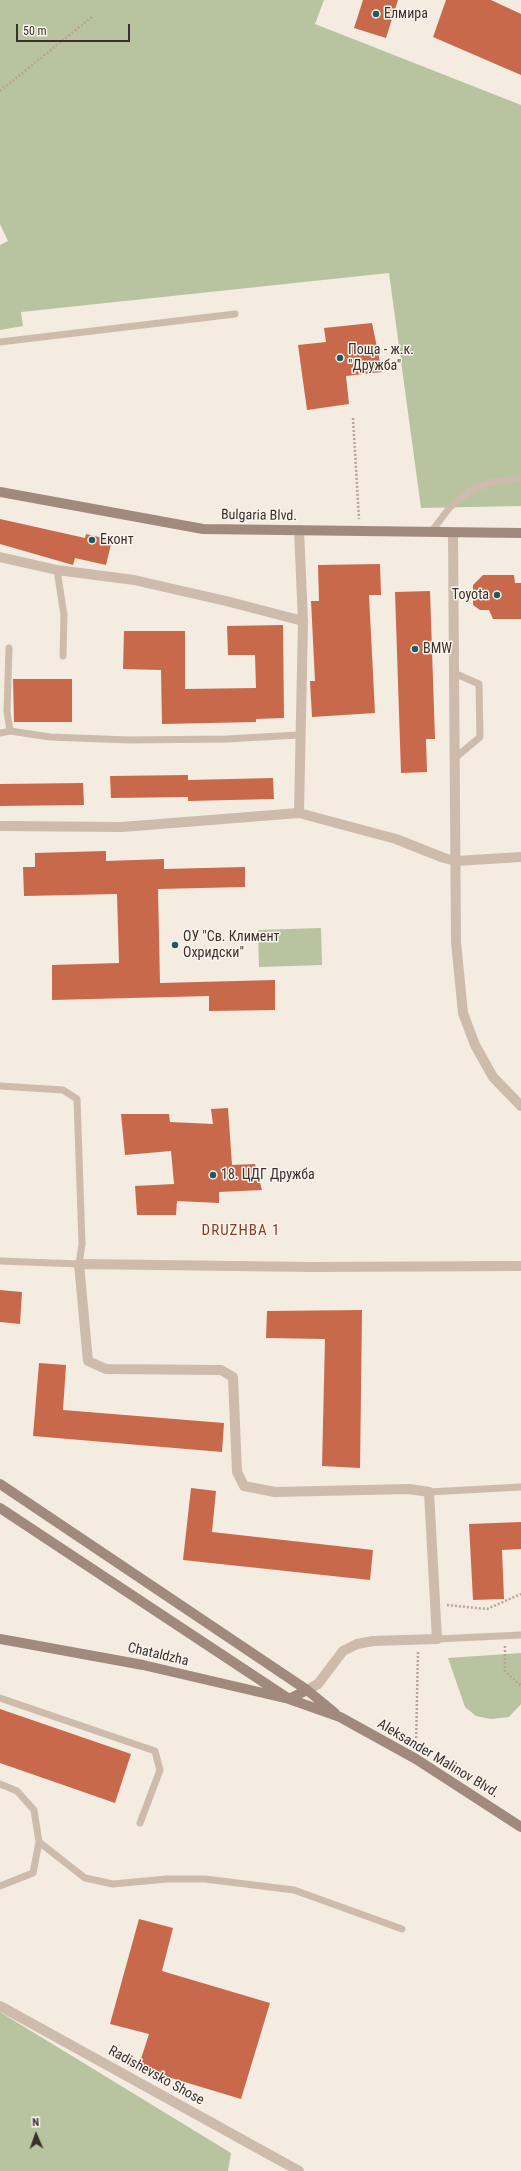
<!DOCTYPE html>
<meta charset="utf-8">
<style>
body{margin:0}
#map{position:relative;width:521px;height:2171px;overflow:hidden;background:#f4ebe1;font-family:"Roboto Condensed",sans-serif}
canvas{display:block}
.north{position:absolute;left:16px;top:2115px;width:40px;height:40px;-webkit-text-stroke:3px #fbf5ee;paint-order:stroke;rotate:358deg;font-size:11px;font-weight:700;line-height:16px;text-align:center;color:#3b302b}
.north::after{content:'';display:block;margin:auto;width:14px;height:18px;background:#3b302b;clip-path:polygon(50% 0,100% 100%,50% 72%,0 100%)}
.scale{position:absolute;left:16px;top:24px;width:114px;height:18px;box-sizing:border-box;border:2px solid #3b302b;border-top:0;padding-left:5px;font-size:12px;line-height:14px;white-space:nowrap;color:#3b302b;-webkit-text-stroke:3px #fbf5ee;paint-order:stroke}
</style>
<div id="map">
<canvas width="521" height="2171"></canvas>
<div class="north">N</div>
<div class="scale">50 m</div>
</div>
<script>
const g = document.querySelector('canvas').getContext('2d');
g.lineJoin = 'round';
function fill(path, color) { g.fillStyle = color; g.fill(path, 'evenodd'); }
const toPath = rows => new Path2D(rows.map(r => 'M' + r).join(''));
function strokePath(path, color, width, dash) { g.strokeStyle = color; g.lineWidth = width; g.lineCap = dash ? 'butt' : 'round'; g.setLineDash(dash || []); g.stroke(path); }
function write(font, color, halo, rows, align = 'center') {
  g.font = font + ' "Roboto Condensed",sans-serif'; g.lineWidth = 3; g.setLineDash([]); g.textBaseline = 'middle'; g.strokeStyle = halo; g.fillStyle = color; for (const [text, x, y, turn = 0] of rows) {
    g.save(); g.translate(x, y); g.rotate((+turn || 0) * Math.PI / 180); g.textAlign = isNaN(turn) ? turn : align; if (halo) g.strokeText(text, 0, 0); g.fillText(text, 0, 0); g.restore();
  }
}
fill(toPath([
 [0,0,324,0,315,24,521,105,521,506,421,508,389,273,21,312,23,326,0,330,0,245,8,241,0,224],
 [321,928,322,965,259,967,258,930],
 [521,1653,521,1704,509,1717,491,1719,476,1716,465,1707,448,1658],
 [0,2012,231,2153,228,2171,0,2171]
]), '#b8c4a0');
fill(toPath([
 [363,0,398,0,386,38,354,28],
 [446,0,491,0,521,14,521,75,433,37],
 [372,323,382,372,346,376,349,404,307,410,298,345,326,342,324,328],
 [0,519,85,538,86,534,112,540,106,565,75,558,73,565,0,544],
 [380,564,381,595,369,595,375,713,312,717,310,681,315,681,311,601,319,601,318,565],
 [483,575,514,575,515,583,521,583,521,619,493,619,489,610,480,610,473,605,473,585],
 [430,591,435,739,426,739,427,772,401,773,395,592],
 [283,625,284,718,256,719,256,722,162,724,161,670,123,669,124,631,185,631,185,689,256,688,255,655,228,655,227,626],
 [13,679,72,679,72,722,14,722],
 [188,775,188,780,273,778,274,799,188,801,188,797,111,798,110,776],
 [83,783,84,805,0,806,0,784],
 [106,851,106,861,164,859,164,869,245,867,245,887,158,889,160,983,275,980,275,1010,209,1011,209,996,52,1000,52,965,119,963,117,894,24,896,23,867,35,867,35,853],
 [228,1108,232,1165,255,1164,262,1190,219,1192,219,1203,177,1201,176,1215,137,1215,135,1186,174,1184,171,1151,125,1155,121,1114,169,1114,170,1122,213,1124,211,1109],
 [0,1290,22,1292,20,1324,0,1322],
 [362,1310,360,1468,322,1466,325,1339,266,1338,267,1311],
 [39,1363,66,1365,63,1410,224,1423,222,1452,33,1436],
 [191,1488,216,1491,212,1532,373,1550,370,1580,183,1560],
 [521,1522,521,1549,502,1550,504,1599,473,1600,469,1524],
 [0,1709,131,1754,115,1803,0,1763],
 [139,1919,173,1928,162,1971,270,2003,241,2099,138,2068,149,2034,110,2024]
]), '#c8694b');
strokePath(toPath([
 [0,91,93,16],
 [353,418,359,519],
 [447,1605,487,1609,521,1594],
 [505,1646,505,1671,521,1686],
 [416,1746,418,1651]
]), '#b9a596', 2.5, [2, 2]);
strokePath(toPath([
 [0,342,235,314],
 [431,532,450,507,470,491,491,482,521,479],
 [57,570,64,615,63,656],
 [9,648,7,712,10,731],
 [454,673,479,684,480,737,455,758],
 [0,733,10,731,50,737,129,740,226,739,299,735],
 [0,1086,63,1090,77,1099,82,1244,79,1264,0,1261],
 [429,1492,521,1487],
 [437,1639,521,1635],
 [0,1698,155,1751,160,1770,140,1823],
 [0,1784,17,1791,34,1810,39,1842,85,1878,113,1884,167,1879,205,1879,294,1890,402,1929],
 [0,1886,33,1873,39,1842]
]), '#cdbbac', 7);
strokePath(toPath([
 [299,530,303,621,299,813],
 [453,533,456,942,463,1013,475,1045,493,1077,521,1106],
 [0,557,57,570,134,580,226,601,303,621],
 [0,826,122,827,299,813,396,839,444,858,456,861,521,857],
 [307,1690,318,1684,343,1651,357,1644,373,1641,437,1639,429,1492,409,1489,275,1492,244,1486,237,1472,233,1377,221,1370,106,1369,88,1361,79,1264,312,1267,521,1266],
 [0,2006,299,2171]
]), '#cdbbac', 10);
strokePath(toPath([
 [0,492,203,529,521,533],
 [0,1484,307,1690,335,1713],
 [0,1508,289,1699,340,1717,416,1759,521,1827],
 [0,1639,143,1665,289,1699,307,1690]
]), '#a18a7d', 10);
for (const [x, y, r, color] of [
 [376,14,4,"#1f5a5e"],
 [340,358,4,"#1f5a5e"],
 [92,540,4,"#1f5a5e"],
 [497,595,4,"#1f5a5e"],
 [415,649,4,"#1f5a5e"],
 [175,945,4,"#1f5a5e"],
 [213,1175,4,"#1f5a5e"]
]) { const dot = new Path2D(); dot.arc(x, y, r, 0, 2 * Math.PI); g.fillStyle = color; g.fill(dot); strokePath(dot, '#fbf5ee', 1.5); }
write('14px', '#3b302b', '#fbf5ee', [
 ["Елмира",384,14],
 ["Поща - ж.к.",348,350],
 ["\"Дружба\"",348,366],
 ["Еконт",100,540],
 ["Toyota",489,595,"right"],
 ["BMW",423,649],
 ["ОУ \"Св. Климент",183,937],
 ["Охридски\"",183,953],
 ["18. ЦДГ Дружба",221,1175]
], 'left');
write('14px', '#3b302b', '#fbf5ee', [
 ["Bulgaria Blvd.",259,516,1],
 ["Chataldzha",158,1655,13],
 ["Aleksander Malinov Blvd.",438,1759,31],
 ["Radishevsko Shose",156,2076,29]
]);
g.letterSpacing = '1px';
write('15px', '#8c3b22', '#fbf5ee', [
 ["DRUZHBA 1",241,1231]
]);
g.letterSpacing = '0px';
</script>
